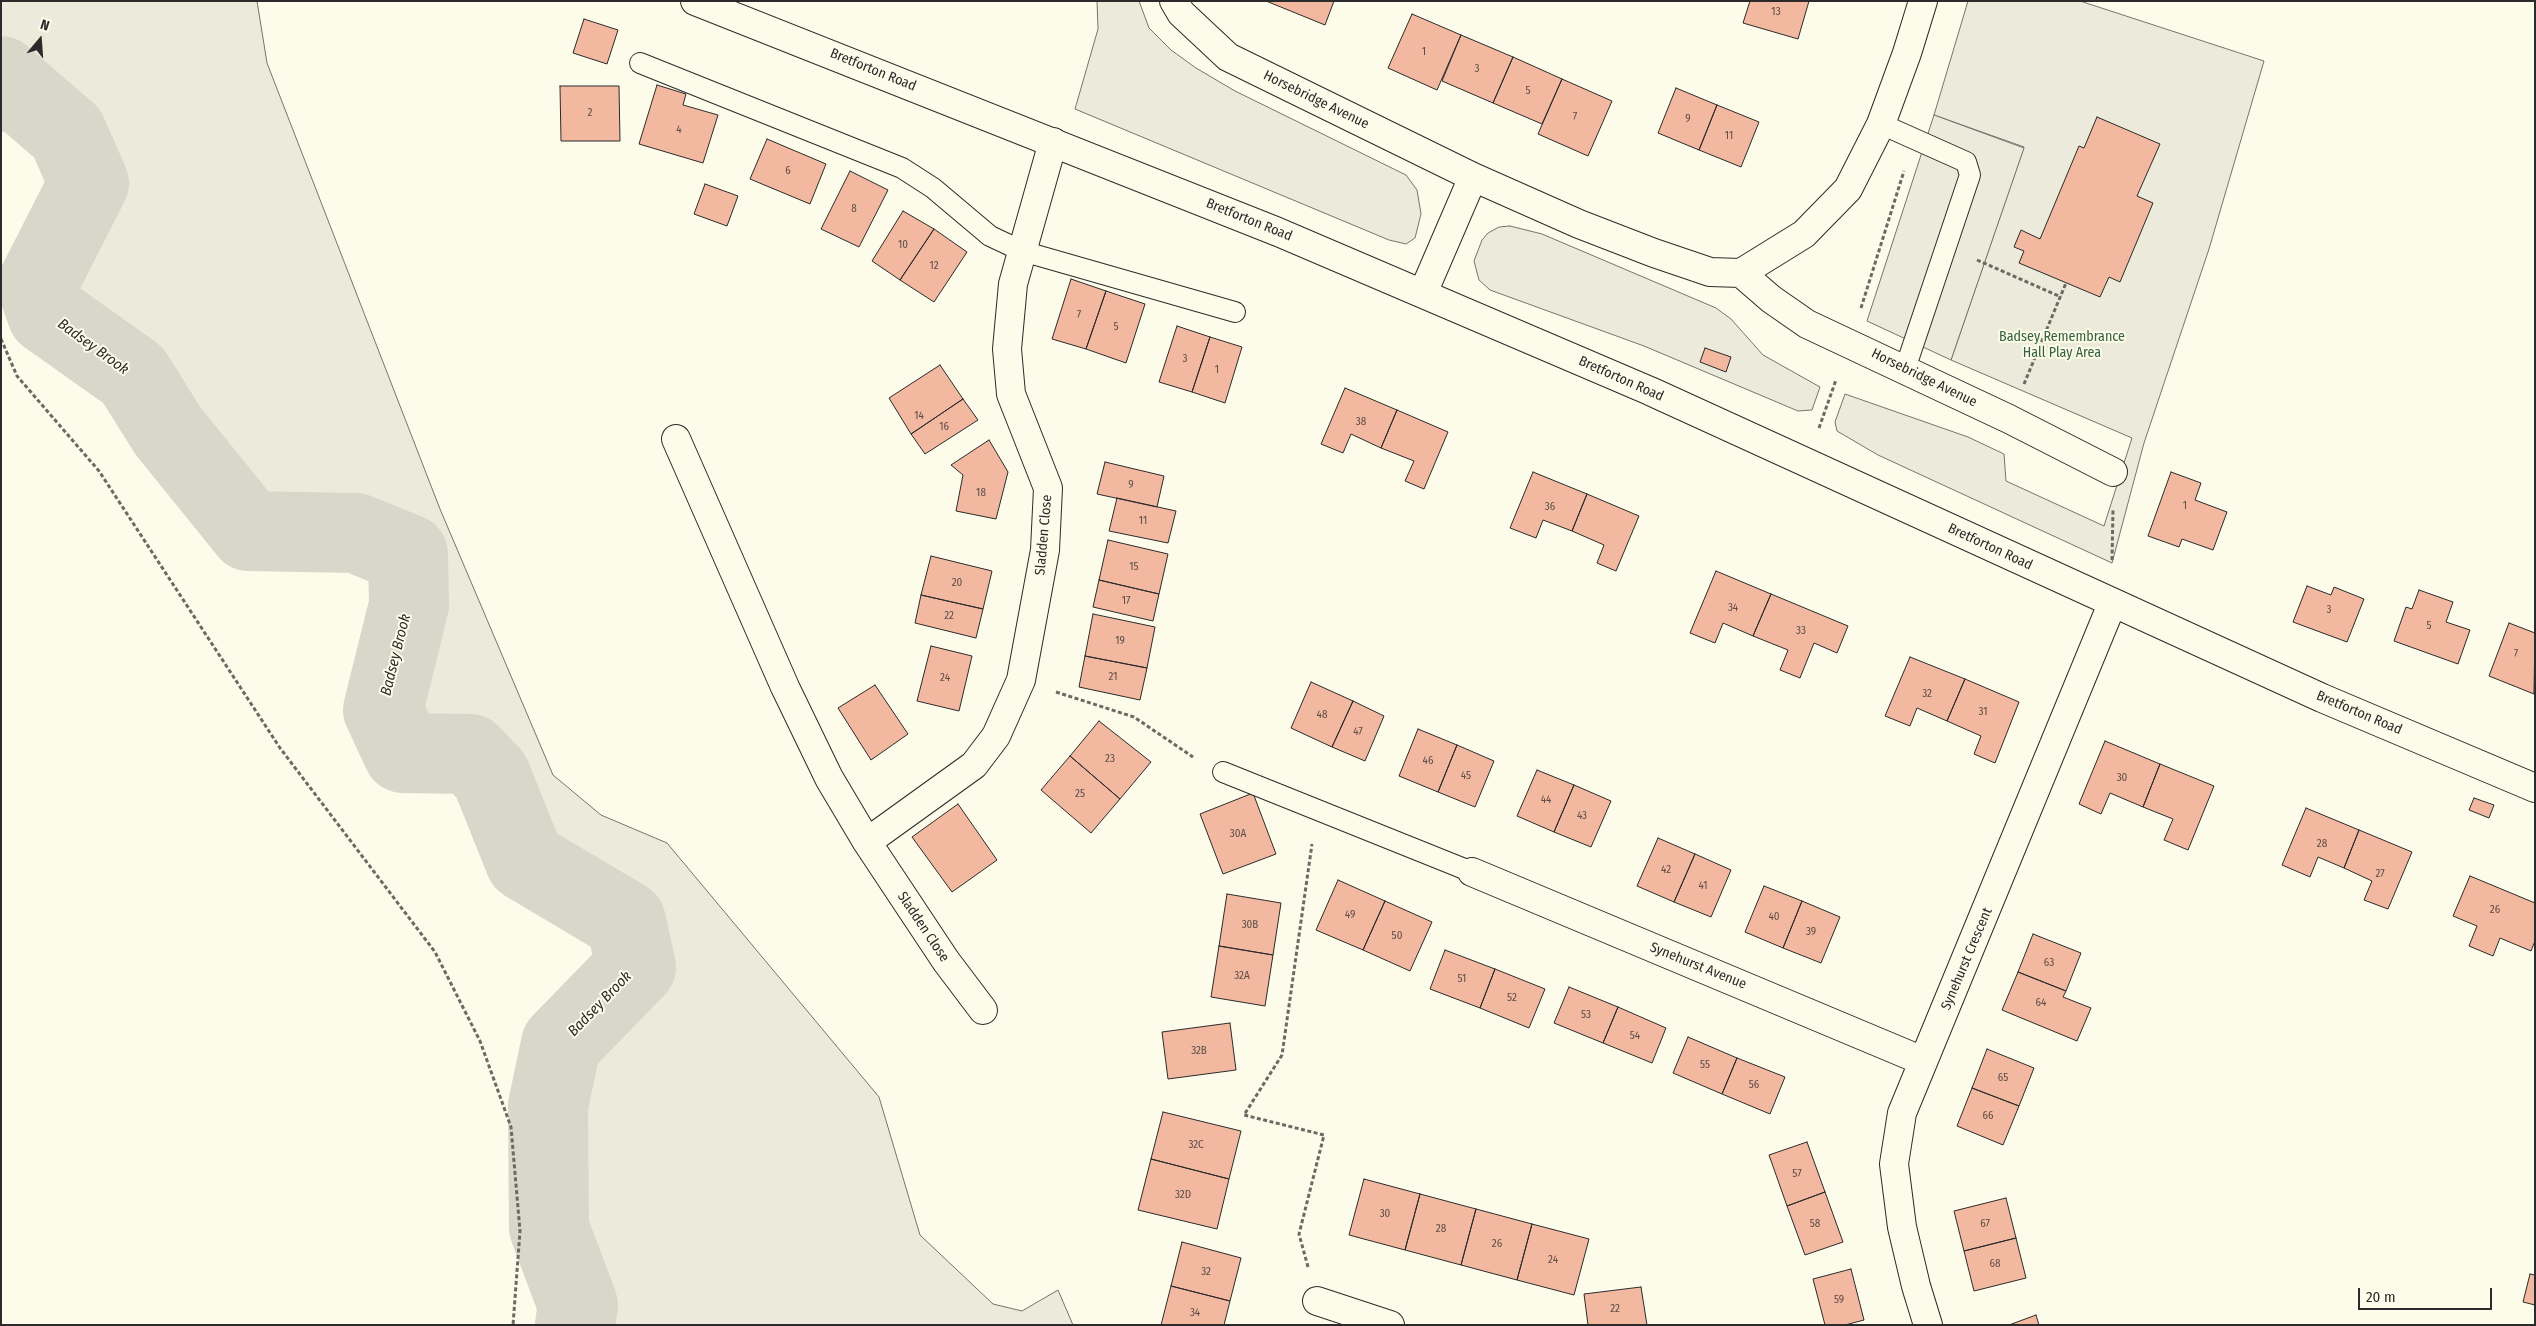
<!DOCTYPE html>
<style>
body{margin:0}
#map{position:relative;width:2536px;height:1326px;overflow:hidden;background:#fdfbea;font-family:"Fira Sans Condensed",sans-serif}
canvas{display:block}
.frame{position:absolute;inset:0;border:2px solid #2b2b2b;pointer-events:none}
.north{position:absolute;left:15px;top:15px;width:50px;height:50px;-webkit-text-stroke:4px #fdfbea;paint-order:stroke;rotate:18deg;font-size:14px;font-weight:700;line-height:20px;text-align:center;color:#2b2b2b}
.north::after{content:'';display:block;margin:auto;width:18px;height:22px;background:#2b2b2b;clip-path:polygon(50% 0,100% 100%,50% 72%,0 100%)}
.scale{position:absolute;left:2358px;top:1288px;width:134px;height:22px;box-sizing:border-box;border:2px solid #2b2b2b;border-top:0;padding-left:6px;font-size:15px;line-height:18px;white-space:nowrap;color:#2b2b2b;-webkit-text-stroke:4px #fdfbea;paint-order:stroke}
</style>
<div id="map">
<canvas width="2536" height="1326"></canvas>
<div class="frame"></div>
<div class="north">N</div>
<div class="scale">20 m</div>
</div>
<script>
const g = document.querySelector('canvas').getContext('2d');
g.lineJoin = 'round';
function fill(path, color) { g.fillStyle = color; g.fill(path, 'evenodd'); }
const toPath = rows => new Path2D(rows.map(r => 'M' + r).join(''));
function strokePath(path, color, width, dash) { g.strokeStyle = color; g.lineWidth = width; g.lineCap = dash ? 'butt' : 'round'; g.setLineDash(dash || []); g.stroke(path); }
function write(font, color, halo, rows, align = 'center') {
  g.font = font + ' "Fira Sans Condensed",sans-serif'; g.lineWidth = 4; g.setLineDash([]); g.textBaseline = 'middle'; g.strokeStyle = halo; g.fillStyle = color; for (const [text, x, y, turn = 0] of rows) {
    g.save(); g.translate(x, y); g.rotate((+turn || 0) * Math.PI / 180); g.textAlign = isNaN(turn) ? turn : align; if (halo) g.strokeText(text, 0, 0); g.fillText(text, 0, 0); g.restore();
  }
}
const green = toPath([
 [1,1,257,1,267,63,440,509,553,775,601,815,667,843,879,1097,920,1235,993,1304,1022,1311,1058,1290,1073,1325,575,1325,578,1305,549,1228,548,1106,561,1044,636,967,626,921,525,861,491,776,470,754,403,753,383,710,409,605,408,554,356,533,249,531,168,431,133,375,47,314,37,285,89,183,67,133,1,76,1,1],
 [1097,1,1139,1,1149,28,1171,50,1196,68,1235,91,1406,175,1417,190,1421,214,1415,238,1406,244,1389,240,1075,109,1098,29,1097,1],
 [1968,1,2080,1,2264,61,2209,249,2144,443,2112,563,1878,455,1837,431,1835,422,1845,394,1968,437,2004,454,2006,481,2104,526,2132,438,1951,360,2024,147,1934,115,1968,1],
 [1510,226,1542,234,1716,308,1731,319,1763,355,1820,387,1812,410,1798,411,1644,346,1490,290,1479,280,1474,261,1482,240,1488,233,1499,227,1510,226]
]);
fill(green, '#ecebdb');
strokePath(green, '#74746e', 1);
const parking = toPath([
 [1934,115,2024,148,1951,360,1867,321,1934,115]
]);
fill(parking, '#eceadb');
strokePath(parking, '#74746e', 1);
strokePath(toPath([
 [1,125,26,99]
]), '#d8d7c9', 14);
strokePath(toPath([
 [1,76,67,133,89,183,37,285,47,314,133,375,168,431,249,531,356,533,408,554,409,605,383,710,403,753,470,754,491,776,525,861,626,921,636,967,561,1044,548,1106,549,1228,578,1305,575,1325]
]), '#d8d7c9', 80);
const building = toPath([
 [1266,1,1334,1,1325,25,1266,1],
 [1750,1,1809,1,1798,39,1743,23,1750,1],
 [1412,14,1461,35,1437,90,1388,68,1412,14],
 [584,19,618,30,607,64,573,53,584,19],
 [1461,35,1513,57,1493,103,1442,81,1461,35],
 [1513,57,1562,79,1542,124,1493,103,1513,57],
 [1562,79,1612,101,1588,156,1538,134,1562,79],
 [657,85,686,94,683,105,718,115,703,163,639,144,657,85],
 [560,86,619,86,620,141,561,141,560,86],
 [1676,88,1717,105,1699,150,1658,133,1676,88],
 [1717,105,1759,122,1741,167,1699,150,1717,105],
 [2097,117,2160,144,2137,196,2153,203,2120,282,2109,277,2100,297,2019,263,2024,251,2014,247,2021,230,2040,239,2079,146,2084,148,2097,117],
 [767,139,826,164,810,204,750,179,767,139],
 [850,171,888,190,859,247,821,229,850,171],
 [705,184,738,196,727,226,694,214,705,184],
 [903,211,934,229,900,280,872,261,903,211],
 [934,229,967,252,934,302,900,280,934,229],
 [1071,279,1106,291,1086,349,1052,339,1071,279],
 [1106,291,1145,304,1126,363,1086,349,1106,291],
 [1177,326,1210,337,1192,392,1159,382,1177,326],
 [1210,337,1242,347,1225,403,1192,392,1210,337],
 [1705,348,1731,357,1726,372,1700,362,1705,348],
 [940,365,963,399,911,434,889,398,940,365],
 [1345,388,1397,410,1381,448,1351,434,1343,453,1321,444,1345,388],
 [963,399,978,420,925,454,911,434,963,399],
 [1397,410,1448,432,1424,489,1405,481,1414,461,1381,448,1397,410],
 [989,440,1008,472,996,519,956,511,963,475,951,465,989,440],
 [1105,462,1164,476,1157,507,1097,494,1105,462],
 [1533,472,1587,494,1572,531,1543,520,1536,538,1510,528,1533,472],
 [2171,472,2201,483,2195,500,2227,512,2213,550,2182,539,2179,547,2148,536,2171,472],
 [1587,494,1639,516,1616,571,1597,563,1604,545,1572,531,1587,494],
 [1117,498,1176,511,1168,543,1109,531,1117,498],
 [1108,540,1168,554,1159,594,1099,580,1108,540],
 [931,556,992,571,983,609,921,595,931,556],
 [1716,571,1771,594,1753,636,1723,623,1715,643,1690,633,1716,571],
 [1099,580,1159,594,1153,621,1093,607,1099,580],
 [2307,586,2331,595,2334,587,2364,599,2347,642,2293,622,2307,586],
 [2419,590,2453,602,2446,622,2470,630,2458,664,2394,641,2406,607,2412,609,2419,590],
 [1771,594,1848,626,1837,653,1814,643,1800,678,1780,670,1788,650,1753,636,1771,594],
 [921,595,983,609,976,638,915,623,921,595],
 [1093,614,1155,627,1147,668,1085,656,1093,614],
 [2509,623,2535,633,2534,694,2489,676,2509,623],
 [931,646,972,656,959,711,917,701,931,646],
 [1085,656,1147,668,1140,700,1079,687,1085,656],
 [1910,657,1965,679,1947,721,1917,708,1910,726,1885,716,1910,657],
 [1965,679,2019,702,1995,763,1974,754,1981,736,1947,721,1965,679],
 [1311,682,1353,701,1332,747,1291,728,1311,682],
 [875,685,908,734,871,760,838,708,875,685],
 [1353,701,1384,716,1365,761,1332,747,1353,701],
 [1099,721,1151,762,1120,799,1070,756,1099,721],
 [1418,729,1457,745,1438,792,1399,776,1418,729],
 [2105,741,2160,764,2143,807,2110,793,2101,814,2079,804,2105,741],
 [1457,745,1494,761,1475,807,1438,792,1457,745],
 [1070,756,1120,799,1091,833,1041,790,1070,756],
 [2160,764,2214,786,2188,850,2164,840,2173,819,2143,807,2160,764],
 [1537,770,1574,785,1554,832,1517,816,1537,770],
 [1574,785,1611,801,1591,847,1554,832,1574,785],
 [1253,793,1276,854,1223,874,1200,814,1253,793],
 [2474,798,2494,805,2489,818,2469,810,2474,798],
 [958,804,997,860,952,892,912,837,958,804],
 [2306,808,2359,830,2344,868,2318,857,2310,877,2282,865,2306,808],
 [2359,830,2412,852,2388,909,2364,900,2372,881,2344,868,2359,830],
 [1658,838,1695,854,1674,902,1637,886,1658,838],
 [1695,854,1731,870,1711,917,1674,902,1695,854],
 [2470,876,2535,903,2535,941,2531,951,2500,938,2493,956,2469,946,2477,926,2453,916,2470,876],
 [1338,880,1385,901,1363,950,1316,930,1338,880],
 [1764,886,1802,901,1783,948,1745,932,1764,886],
 [1227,894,1281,903,1273,955,1219,946,1227,894],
 [1385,901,1432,922,1410,971,1363,950,1385,901],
 [1802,901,1840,917,1821,963,1783,948,1802,901],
 [2033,934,2081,953,2066,991,2018,972,2033,934],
 [1219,946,1273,955,1265,1006,1211,997,1219,946],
 [1445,950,1495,969,1480,1008,1430,989,1445,950],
 [1495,969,1545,989,1529,1028,1480,1008,1495,969],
 [2018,972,2066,991,2063,997,2091,1008,2077,1041,2002,1010,2018,972],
 [1569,987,1618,1007,1603,1043,1554,1023,1569,987],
 [1618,1007,1666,1028,1652,1063,1603,1043,1618,1007],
 [1230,1023,1236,1070,1168,1079,1162,1032,1230,1023],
 [1688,1037,1737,1058,1722,1094,1673,1073,1688,1037],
 [1987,1049,2034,1068,2019,1106,1972,1088,1987,1049],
 [1737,1058,1785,1077,1770,1114,1722,1094,1737,1058],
 [1972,1088,2019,1106,2003,1145,1957,1126,1972,1088],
 [1163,1112,1241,1131,1229,1179,1151,1159,1163,1112],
 [1807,1142,1825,1192,1787,1206,1769,1155,1807,1142],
 [1151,1159,1229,1179,1217,1229,1138,1210,1151,1159],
 [1364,1179,1420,1194,1405,1250,1349,1235,1364,1179],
 [1825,1192,1843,1242,1805,1255,1787,1206,1825,1192],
 [1420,1194,1476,1209,1461,1265,1405,1250,1420,1194],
 [2006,1198,2016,1238,1964,1251,1954,1211,2006,1198],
 [1476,1209,1532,1224,1517,1280,1461,1265,1476,1209],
 [1532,1224,1589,1239,1574,1295,1517,1280,1532,1224],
 [2016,1238,2026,1278,1974,1291,1964,1251,2016,1238],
 [1182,1242,1241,1258,1230,1301,1171,1286,1182,1242],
 [1851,1269,1864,1320,1845,1325,1825,1325,1813,1279,1851,1269],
 [2530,1274,2535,1275,2535,1305,2523,1302,2530,1274],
 [1171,1286,1230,1301,1224,1325,1161,1325,1171,1286],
 [1641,1287,1647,1325,1588,1325,1584,1294,1641,1287],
 [2036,1315,2039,1325,2009,1325,2036,1315]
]);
fill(building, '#f2b8a0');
strokePath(building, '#2b2b2b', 1);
const service = toPath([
 [640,63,902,168,933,188,990,236,1022,251,1235,312],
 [1881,124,1966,162,1970,175,1905,369],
 [1223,772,1472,872]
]);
const minor = toPath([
 [1174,1,1181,13,1228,57,1473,177,1423,293],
 [1473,177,1579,224,1654,253,1710,272,1741,273,1804,234,1848,189,1881,124,1907,53,1923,1],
 [1741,273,1771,299,1807,324,2009,419,2113,472],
 [676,439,785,687,829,778,867,842,946,961,983,1010],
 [867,842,974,765,996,736,1021,680,1045,550,1048,488,1011,394,1007,349,1013,284,1053,142],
 [1472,872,1923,1061],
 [1317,1301,1390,1325],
 [1928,1325,1916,1286,1902,1227,1894,1164,1902,1113,2112,604]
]);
const secondary = toPath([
 [695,1,1278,232,1650,391,2322,698,2535,788]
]);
strokePath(service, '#2b2b2b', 22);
strokePath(minor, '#2b2b2b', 30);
strokePath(secondary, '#2b2b2b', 30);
strokePath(toPath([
 [1977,260,2061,297],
 [1861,308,1904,171],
 [1,339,17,376,99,471,280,748,435,952,480,1041,511,1127,520,1231,513,1325],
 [2024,384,2066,283],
 [1819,428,1836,380],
 [2112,560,2113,509],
 [1056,692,1134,717,1193,757],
 [1308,1267,1299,1234,1324,1135,1244,1115,1282,1055,1312,844]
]), '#6a6964', 3, [4, 2.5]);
strokePath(service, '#fdfbea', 20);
strokePath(minor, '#fdfbea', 28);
strokePath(secondary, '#fdfbea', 28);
write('11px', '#5d4e48', null, [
 ["13",1776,12],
 ["1",1424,52],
 ["3",1477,69],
 ["5",1528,91],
 ["2",590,113],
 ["7",1575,117],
 ["9",1688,119],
 ["4",679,130],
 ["11",1729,136],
 ["6",788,171],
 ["8",854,209],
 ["10",903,245],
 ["12",934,266],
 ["7",1079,315],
 ["5",1116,327],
 ["3",1185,359],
 ["1",1217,370],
 ["14",919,416],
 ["38",1361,422],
 ["16",944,427],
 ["9",1131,485],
 ["18",981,493],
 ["1",2185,506],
 ["36",1550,507],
 ["11",1143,521],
 ["15",1134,567],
 ["20",957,583],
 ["17",1126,601],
 ["34",1733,608],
 ["3",2329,610],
 ["22",949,616],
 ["5",2429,626],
 ["33",1801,631],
 ["19",1120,641],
 ["7",2516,654],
 ["21",1113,677],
 ["24",945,678],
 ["32",1927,694],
 ["31",1983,712],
 ["48",1322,715],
 ["47",1358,732],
 ["23",1110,759],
 ["46",1428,761],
 ["45",1466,776],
 ["30",2122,778],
 ["25",1080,794],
 ["44",1546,800],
 ["43",1582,816],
 ["30A",1238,834],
 ["28",2322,844],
 ["42",1666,870],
 ["27",2380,874],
 ["41",1703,886],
 ["26",2495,910],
 ["49",1350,915],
 ["40",1774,917],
 ["30B",1250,925],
 ["39",1811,932],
 ["50",1397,936],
 ["63",2049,963],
 ["32A",1242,976],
 ["51",1462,979],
 ["52",1512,998],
 ["64",2041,1003],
 ["53",1586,1015],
 ["54",1635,1036],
 ["32B",1199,1051],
 ["55",1705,1065],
 ["65",2003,1078],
 ["56",1754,1085],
 ["66",1988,1116],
 ["32C",1196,1145],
 ["57",1797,1174],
 ["32D",1183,1195],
 ["30",1385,1214],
 ["58",1815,1224],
 ["67",1985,1224],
 ["28",1441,1229],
 ["26",1497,1244],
 ["24",1553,1260],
 ["68",1995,1264],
 ["32",1206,1272],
 ["59",1839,1300],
 ["22",1615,1309],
 ["34",1195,1313]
]);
write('14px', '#2b2b2b', '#fdfbea', [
 ["Bretforton Road",873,70,22],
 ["Horsebridge Avenue",1316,100,26],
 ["Bretforton Road",1249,220,22],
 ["Horsebridge Avenue",1924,378,26],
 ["Bretforton Road",1621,379,24],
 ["Sladden Close",1044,535,-85],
 ["Bretforton Road",1990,547,25],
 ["Bretforton Road",2359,713,23],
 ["Sladden Close",923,927,56],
 ["Synehurst Crescent",1967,959,-67],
 ["Synehurst Avenue",1698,966,22]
]);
write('14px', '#34623c', '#fdfbea', [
 ["Badsey Remembrance",2062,337],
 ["Hall Play Area",2062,353]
]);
write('italic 15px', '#2b2b2b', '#fdfbea', [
 ["Badsey Brook",93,347,36],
 ["Badsey Brook",396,655,-76],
 ["Badsey Brook",600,1004,-46]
]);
</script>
